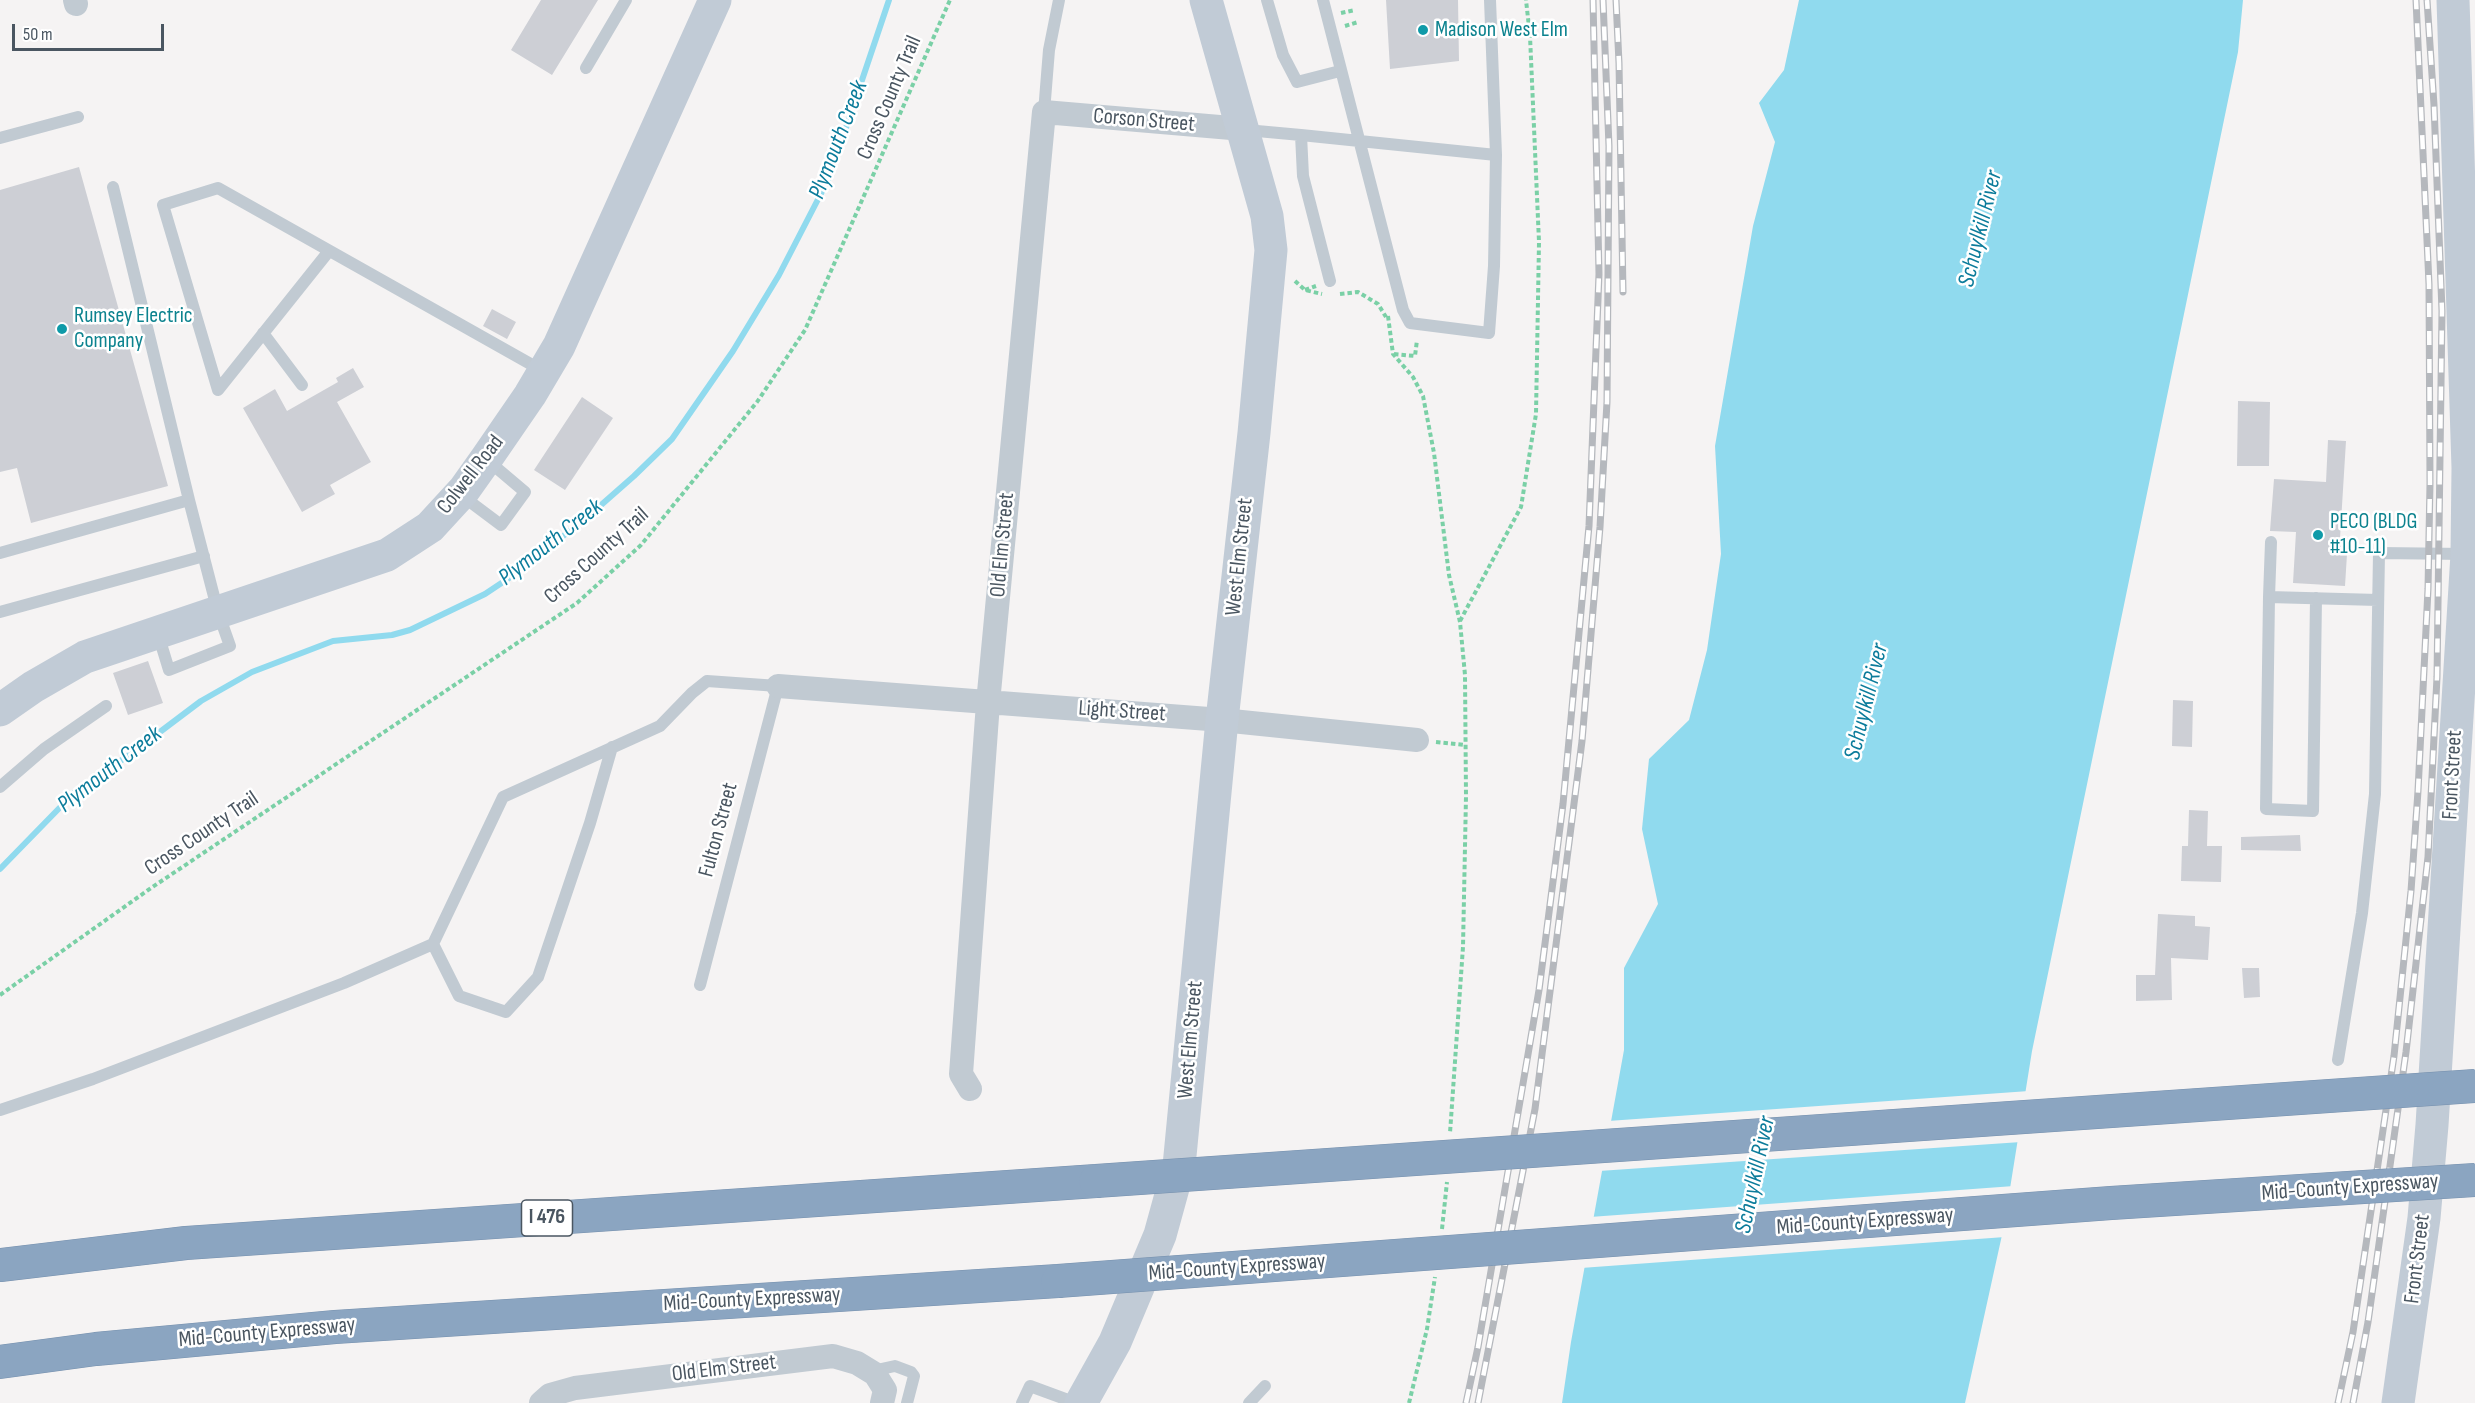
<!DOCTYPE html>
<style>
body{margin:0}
#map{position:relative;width:2475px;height:1403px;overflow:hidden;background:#f5f3f3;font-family:"Sofia Sans Condensed",sans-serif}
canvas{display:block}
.scale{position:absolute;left:12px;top:24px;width:152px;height:27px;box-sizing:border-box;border:3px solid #4a5661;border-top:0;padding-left:8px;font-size:18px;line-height:21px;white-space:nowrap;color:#4a5661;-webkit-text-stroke:4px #fff;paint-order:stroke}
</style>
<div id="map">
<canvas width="2475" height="1403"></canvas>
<div class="scale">50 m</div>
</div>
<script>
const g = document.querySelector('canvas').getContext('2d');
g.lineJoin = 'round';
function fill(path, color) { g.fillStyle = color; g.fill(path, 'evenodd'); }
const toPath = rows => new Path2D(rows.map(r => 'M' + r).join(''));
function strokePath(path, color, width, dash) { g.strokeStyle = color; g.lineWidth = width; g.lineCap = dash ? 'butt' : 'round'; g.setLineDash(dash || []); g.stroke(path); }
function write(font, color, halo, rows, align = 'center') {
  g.font = font + ' "Sofia Sans Condensed",sans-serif'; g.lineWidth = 5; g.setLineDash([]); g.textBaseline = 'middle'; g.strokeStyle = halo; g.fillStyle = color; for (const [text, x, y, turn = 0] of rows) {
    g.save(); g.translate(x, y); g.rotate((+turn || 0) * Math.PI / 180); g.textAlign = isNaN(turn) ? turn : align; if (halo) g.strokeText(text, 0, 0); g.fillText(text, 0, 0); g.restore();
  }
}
fill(toPath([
 [1799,0,2243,0,2238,52,2032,1051,2004,1226,1965,1403,1562,1403,1571,1342,1624,1050,1624,968,1658,904,1642,829,1649,759,1689,720,1707,650,1721,554,1715,446,1753,226,1775,142,1759,103,1784,70]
]), '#90daee');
fill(toPath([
 [2029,1091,2021,1142,1599,1171,1608,1121],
 [2014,1186,2005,1237,1581,1268,1590,1217]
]), '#f5f3f3');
strokePath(toPath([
 [0,869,75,792,132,753,201,701,252,672,333,641,392,635,410,630,485,594,518,572,592,513,634,476,672,439,733,351,779,275,829,178,889,0]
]), '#90daee', 6);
fill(toPath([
 [541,0,598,0,552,75,511,50],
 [1386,0,1458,0,1459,61,1390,69],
 [79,167,168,486,31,523,17,468,0,472,0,190],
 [492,309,516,322,507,339,483,326],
 [353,368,364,387,337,402,371,462,330,485,335,494,302,512,243,408,275,389,287,411,338,382,336,378],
 [582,397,613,418,565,490,534,470],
 [2238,401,2270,402,2269,466,2237,466],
 [2328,440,2346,441,2340,538,2348,538,2345,586,2293,583,2296,532,2270,531,2274,479,2326,482],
 [148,661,163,703,128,715,113,673],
 [2173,700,2193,701,2192,747,2172,746],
 [2189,810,2208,811,2207,846,2222,846,2221,882,2181,881,2182,846,2188,846],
 [2300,835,2301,851,2241,850,2241,837],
 [2158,914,2195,916,2195,926,2210,927,2208,960,2171,958,2172,1000,2136,1001,2136,975,2155,975],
 [2242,968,2259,968,2260,997,2244,998]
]), '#cdcfd5');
const highway = toPath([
 [0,1265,186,1243,1096,1181],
 [0,1362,96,1349,335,1327,1058,1281]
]);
strokePath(highway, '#7690ad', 34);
strokePath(toPath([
 [1341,13,1355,10],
 [1345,26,1358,22],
 [1295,281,1305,290,1322,294],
 [1305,290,1316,286],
 [1340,294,1358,292,1378,304,1386,317],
 [1388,316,1393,354,1413,377,1423,396,1434,453,1449,575,1460,622,1465,675,1466,796,1463,947,1450,1133],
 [1394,354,1415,356,1417,340],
 [1460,621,1521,507,1536,414,1539,242,1530,36,1526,0],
 [1436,742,1465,745],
 [0,995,151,888,577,603,641,545,757,402,805,330,950,0],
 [1442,1229,1447,1182],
 [1409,1403,1427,1329,1435,1277]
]), '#7ad0a6', 4, [4.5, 3]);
strokePath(toPath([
 [1267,0,1283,55,1297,82,1340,71],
 [1323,0,1403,310,1410,323,1489,333,1494,266,1496,155,1490,0],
 [586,68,626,0],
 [1044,112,1049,50,1059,0],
 [1246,130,1301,135,1303,176,1330,281],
 [1301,135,1496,155],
 [0,138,78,117],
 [113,187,189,500],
 [329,251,218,390,163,205,218,188,543,371],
 [263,333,302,385],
 [461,495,501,525,525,492,486,459],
 [2271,542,2269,597,2378,600],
 [0,553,189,500,218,612,230,646,169,670,158,634],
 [2269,597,2266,809,2313,811,2316,598],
 [0,612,204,556],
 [612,747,590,823,538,977,506,1012,459,996,433,944,503,797,660,726,692,693,707,681,778,686,700,985],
 [0,787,44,749,106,706],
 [2338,1060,2362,913,2375,794,2379,553,2466,554],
 [0,1110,93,1079,344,983,433,944],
 [872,1371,895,1366,911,1372,914,1376,907,1403],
 [1022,1403,1030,1386,1076,1403],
 [1249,1403,1265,1386]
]), '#c1cad2', 12);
strokePath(toPath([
 [75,0,76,4],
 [778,686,1222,720,1417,740],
 [970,1089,961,1074,988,703,1044,112,1243,129],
 [541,1403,550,1395,575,1388,833,1356,857,1363,875,1374,885,1390,882,1403]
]), '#c1cad2', 24);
strokePath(toPath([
 [0,710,33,687,85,657,387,555,430,527,464,490,486,459,530,395,559,346,715,0],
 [1081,1403,1115,1342,1160,1235,1179,1166,1222,720,1254,433,1271,250,1267,216,1206,0],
 [2398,1403,2424,1218,2432,1125,2467,554,2468,468,2453,0]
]), '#c1cbd6', 33);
strokePath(highway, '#8ba5c1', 33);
const rail = toPath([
 [1616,0,1619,63,1623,292],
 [1466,1403,1478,1347,1539,990,1563,804,1589,526,1599,274,1593,0],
 [1478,1403,1535,1109,1582,741,1600,527,1607,402,1609,146,1603,0],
 [2338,1403,2353,1332,2394,1056,2411,891,2418,791,2428,589,2430,483,2429,284,2416,0],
 [2353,1403,2368,1322,2406,1052,2428,857,2437,677,2442,311,2434,105,2427,0]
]);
strokePath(rail, '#b5b8bd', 7);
strokePath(rail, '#fff', 4.5, [14]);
const highwayBridge = toPath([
 [1096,1181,2475,1086],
 [1058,1281,2111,1203,2475,1180]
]);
strokePath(highwayBridge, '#7690ad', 34, []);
strokePath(highwayBridge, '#8ba5c1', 33);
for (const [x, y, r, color] of [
 [1423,30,6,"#0f9aa8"],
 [62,329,6,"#0f9aa8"],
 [2318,535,6,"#0f9aa8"]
]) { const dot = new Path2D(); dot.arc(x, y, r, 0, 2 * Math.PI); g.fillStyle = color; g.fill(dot); strokePath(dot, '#fff', 2); }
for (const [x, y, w] of [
 [547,1218,51]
]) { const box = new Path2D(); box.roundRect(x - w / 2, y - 18, w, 36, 4.5); g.fillStyle = '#fff'; g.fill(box); strokePath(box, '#4a5661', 1.5); }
write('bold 21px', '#4a5661', null, [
 ["I 476",547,1218]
]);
write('22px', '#0d838f', '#fff', [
 ["Madison West Elm",1435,30],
 ["Rumsey Electric",74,316],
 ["Company",74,341],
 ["PECO (BLDG",2330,522],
 ["#10-11)",2330,547]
], 'left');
write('22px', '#4a5661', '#fff', [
 ["Cross County Trail",890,98,-67],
 ["Corson Street",1144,121,5],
 ["Colwell Road",471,475,-52],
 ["Old Elm Street",1003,545,-85],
 ["Cross County Trail",597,556,-42],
 ["West Elm Street",1240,557,-84],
 ["Light Street",1122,712,4],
 ["Front Street",2453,775,-87],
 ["Fulton Street",719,830,-75],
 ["Cross County Trail",202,834,-34],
 ["West Elm Street",1191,1040,-85],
 ["Mid-County Expressway",2350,1188,-4],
 ["Mid-County Expressway",1865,1222,-4],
 ["Front Street",2418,1259,-83],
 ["Mid-County Expressway",1237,1268,-4],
 ["Mid-County Expressway",752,1300,-3],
 ["Mid-County Expressway",267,1333,-5],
 ["Old Elm Street",724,1369,-7]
]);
write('italic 24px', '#0c7c9b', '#fff', [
 ["Plymouth Creek",839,140,-69],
 ["Schuylkill River",1981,229,-76],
 ["Plymouth Creek",551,543,-38],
 ["Schuylkill River",1867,702,-76],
 ["Plymouth Creek",110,770,-38],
 ["Schuylkill River",1756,1175,-78]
]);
</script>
